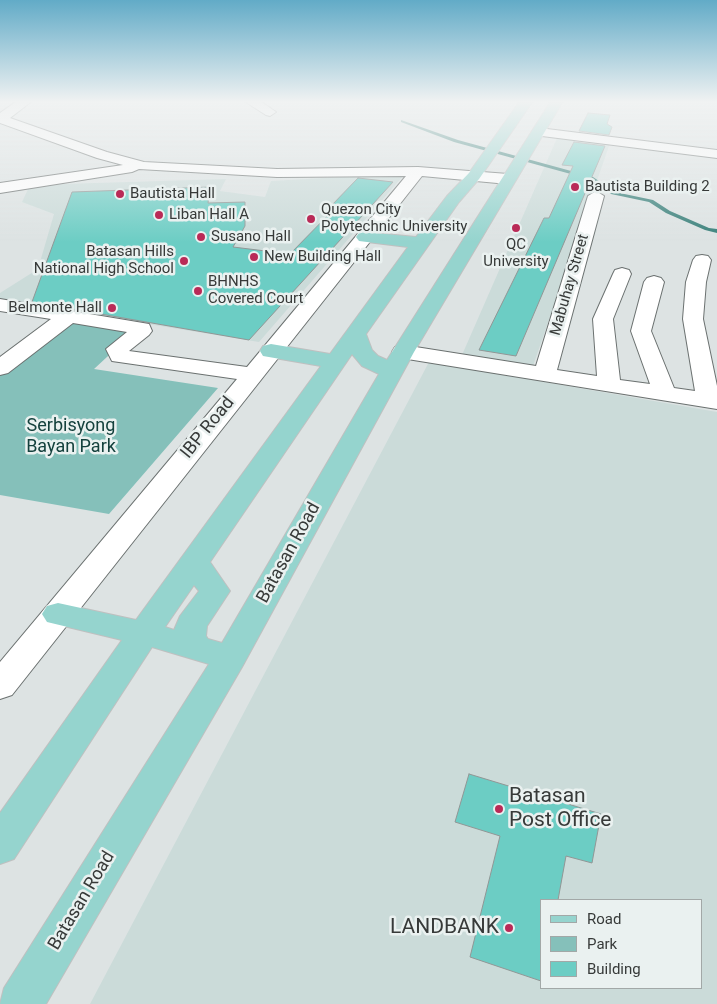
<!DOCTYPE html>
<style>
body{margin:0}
#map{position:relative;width:717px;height:1004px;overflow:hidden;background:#dde3e3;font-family:Roboto,sans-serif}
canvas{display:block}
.legend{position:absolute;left:540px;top:899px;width:162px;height:90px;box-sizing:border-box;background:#eaf1f0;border:1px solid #a2a8a7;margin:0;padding:6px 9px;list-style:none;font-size:15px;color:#373a39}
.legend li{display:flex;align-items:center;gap:10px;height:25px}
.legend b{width:25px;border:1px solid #a2a8a7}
</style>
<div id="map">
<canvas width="717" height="1004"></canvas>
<ul class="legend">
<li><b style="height:6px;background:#95d4ce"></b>Road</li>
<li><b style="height:14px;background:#85c0ba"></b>Park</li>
<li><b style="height:14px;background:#6ccdc4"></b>Building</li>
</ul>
</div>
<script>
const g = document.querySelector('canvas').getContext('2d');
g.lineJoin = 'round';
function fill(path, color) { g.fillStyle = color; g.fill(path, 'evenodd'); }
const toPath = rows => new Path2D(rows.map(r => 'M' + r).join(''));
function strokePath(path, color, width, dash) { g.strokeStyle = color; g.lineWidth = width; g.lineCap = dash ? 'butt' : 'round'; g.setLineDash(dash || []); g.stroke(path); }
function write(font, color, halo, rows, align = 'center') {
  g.font = font + ' Roboto,sans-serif'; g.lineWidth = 5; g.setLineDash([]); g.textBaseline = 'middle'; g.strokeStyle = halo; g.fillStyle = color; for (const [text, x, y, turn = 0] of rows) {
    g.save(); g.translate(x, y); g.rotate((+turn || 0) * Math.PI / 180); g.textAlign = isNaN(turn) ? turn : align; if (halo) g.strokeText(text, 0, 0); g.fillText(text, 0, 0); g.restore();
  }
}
fill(toPath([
 [557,138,610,143,533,366,462,355],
 [359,176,403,176,259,342,0,300,0,293,38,269,54,214,22,202,30,185,226,179,220,191,265,197,271,181],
 [429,362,717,412,717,1004,90,1004],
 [541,900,701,900,701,988,541,988]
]), '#cbdbd9');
fill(toPath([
 [68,322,134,332,94,369,218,388,109,514,0,495,0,373]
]), '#85c0ba');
fill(toPath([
 [401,120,458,140,593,177,615,192,653,200,670,211,709,228,717,229,717,233,705,230,666,213,649,202,611,194,589,179,454,142,401,122,401,120]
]), '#387f79');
const building = toPath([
 [588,113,610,115,607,124,612,127,609,135,579,131,588,113],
 [574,142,605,146,516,356,479,350,544,218,549,218,573,166,562,165,574,142],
 [358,178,393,182,249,340,32,302,72,192,210,187,208,203,245,202,245,226,233,247,290,254,336,207,331,206,358,178],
 [469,774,601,814,592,863,566,856,558,900,541,900,541,981,470,957,500,836,455,822,469,774]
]);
fill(building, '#6ccdc4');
strokePath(building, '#919796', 1);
const minor = toPath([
 [17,101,32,101,10,118,107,152,144,162,277,169,418,167,508,174,516,179,508,184,422,176,12,695,0,699,0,662,237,379,112,361,106,349,127,332,73,323,8,373,0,375,0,357,51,319,0,311,0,299,149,324,152,331,149,335,129,351,247,367,406,176,277,177,139,169,132,172,0,193,0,183,123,165,97,158,0,123,0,113,17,101],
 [244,101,260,101,276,112,270,116,266,115,244,101],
 [539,128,717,150,717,158,534,135,532,132,534,129,539,128],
 [596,191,604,196,557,370,597,376,593,319,613,274,615,270,622,268,629,270,631,274,613,319,620,380,650,384,631,331,644,282,647,278,654,276,661,278,664,282,651,331,674,388,695,391,683,319,686,282,693,260,696,256,702,255,708,256,711,260,706,282,703,319,717,386,717,409,395,357,392,352,395,347,403,345,536,366,588,196,596,191]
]);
const primary = toPath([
 [520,101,533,101,479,179,459,202,366,334,372,350,378,356,387,360,551,101,563,101,414,352,242,667,46,1004,0,1004,4,988,209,664,152,647,14,859,0,864,0,813,122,640,47,622,42,614,47,606,58,603,136,620,321,366,263,356,260,351,263,346,271,344,330,354,408,247,359,241,356,237,359,233,365,232,416,237,447,196,469,173,520,101],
 [352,354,362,366,379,374,222,643,208,639,206,636,207,626,230,591,210,562,352,354],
 [194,585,199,591,180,616,174,630,165,627,194,585]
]);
strokePath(minor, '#6b7170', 2);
strokePath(primary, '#bfc0c0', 2);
fill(minor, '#fff');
fill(primary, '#95d4ce');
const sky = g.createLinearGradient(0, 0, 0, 242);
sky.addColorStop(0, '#62abc7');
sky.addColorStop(0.42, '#f0f2f2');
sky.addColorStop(1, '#f0f2f200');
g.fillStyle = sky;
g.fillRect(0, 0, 717, 242);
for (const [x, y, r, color] of [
 [575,187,5,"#b92a57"],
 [120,194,5,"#b92a57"],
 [159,215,5,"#b92a57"],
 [311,219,5,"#b92a57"],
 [516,228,5,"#b92a57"],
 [201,237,5,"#b92a57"],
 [254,257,5,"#b92a57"],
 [184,261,5,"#b92a57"],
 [198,291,5,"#b92a57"],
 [112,308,5,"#b92a57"],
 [499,809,5,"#b92a57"],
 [509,928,5,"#b92a57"]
]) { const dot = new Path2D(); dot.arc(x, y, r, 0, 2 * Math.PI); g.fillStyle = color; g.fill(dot); strokePath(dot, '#eaf1f0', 2); }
write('15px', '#373a39', '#eaf1f0', [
 ["Bautista Building 2",585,187],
 ["Bautista Hall",130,194],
 ["Quezon City",321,210],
 ["Polytechnic University",321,227],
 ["Liban Hall A",169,215],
 ["Susano Hall",211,237],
 ["QC",516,245,"center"],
 ["University",516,262,"center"],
 ["Batasan Hills",174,252,"right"],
 ["National High School",174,269,"right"],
 ["New Building Hall",264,257],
 ["BHNHS",208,282],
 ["Covered Court",208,299],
 ["Belmonte Hall",102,308,"right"]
], 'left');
write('15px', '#373a39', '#eaf1f0', [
 ["Mabuhay Street",570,285,-74]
]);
write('18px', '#14413d', '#eaf1f0', [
 ["Serbisyong",71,426],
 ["Bayan Park",71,447]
]);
write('18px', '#373a39', '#eaf1f0', [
 ["IBP Road",208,428,-51],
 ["Batasan Road",289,553,-61],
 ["Batasan Road",82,901,-59]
]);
write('21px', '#373a39', '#eaf1f0', [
 ["Batasan",509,797],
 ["Post Office",509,821],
 ["LANDBANK",499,928,"right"]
], 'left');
</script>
